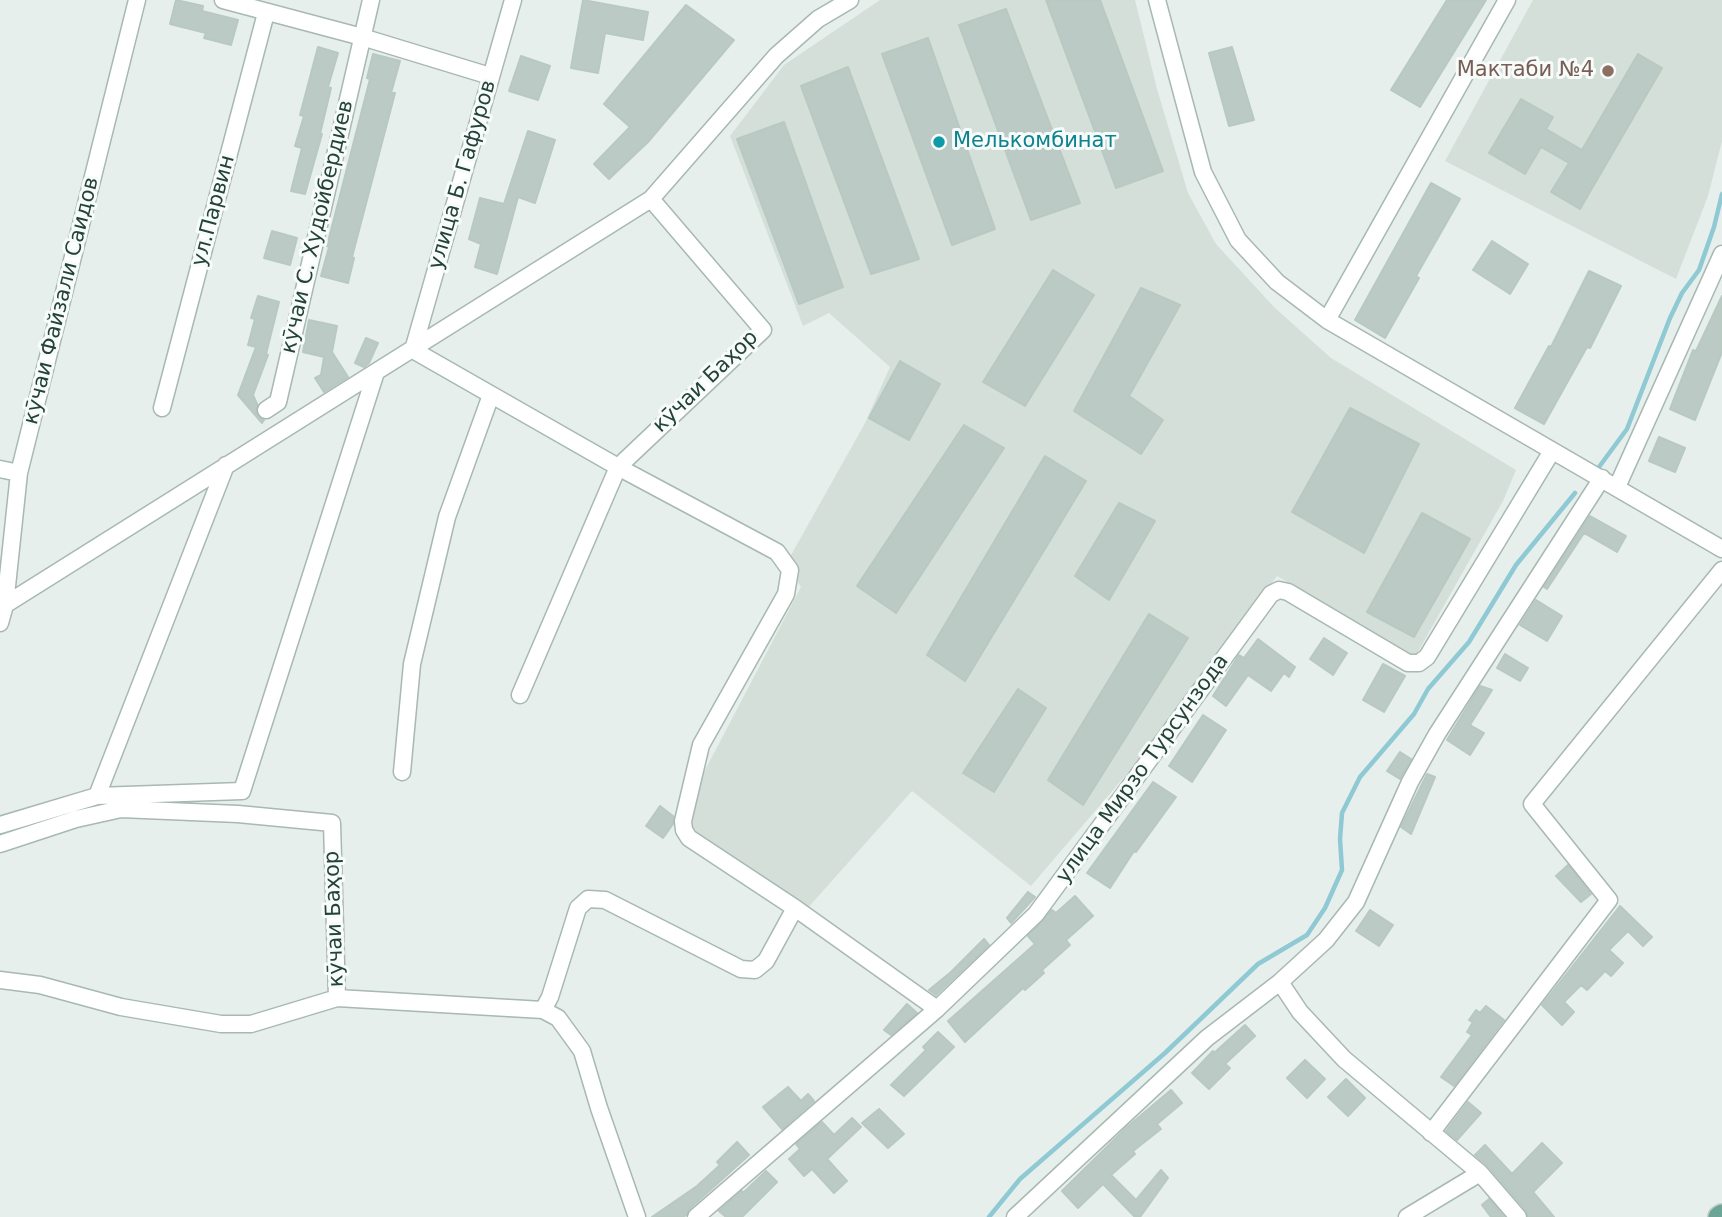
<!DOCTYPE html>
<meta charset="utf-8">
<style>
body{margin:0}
canvas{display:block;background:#e6efeb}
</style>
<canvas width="1722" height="1217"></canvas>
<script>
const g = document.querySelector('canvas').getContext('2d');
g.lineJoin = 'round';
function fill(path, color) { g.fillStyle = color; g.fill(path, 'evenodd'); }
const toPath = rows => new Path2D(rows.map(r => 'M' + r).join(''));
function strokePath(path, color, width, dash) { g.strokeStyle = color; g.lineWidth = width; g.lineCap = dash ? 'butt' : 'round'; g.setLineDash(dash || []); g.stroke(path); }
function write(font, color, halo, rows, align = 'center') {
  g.font = font + ' "DejaVu Sans",sans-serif'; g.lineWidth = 6; g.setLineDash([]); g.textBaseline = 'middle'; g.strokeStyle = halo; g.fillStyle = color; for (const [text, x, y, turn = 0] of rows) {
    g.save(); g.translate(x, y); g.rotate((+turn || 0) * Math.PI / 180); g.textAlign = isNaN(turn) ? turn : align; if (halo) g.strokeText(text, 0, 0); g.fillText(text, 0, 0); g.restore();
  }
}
fill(toPath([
 [880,0,1135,0,1157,89,1188,193,1216,244,1274,307,1331,358,1516,470,1503,501,1415,657,1277,576,1131,769,1031,886,912,791,806,910,691,828,702,776,801,587,786,564,864,425,890,367,829,313,803,326,730,136,784,65],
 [1533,0,1722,0,1722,141,1708,196,1676,279,1445,161]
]), '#d4dfda');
strokePath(toPath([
 [1599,467,1627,429,1670,318,1682,293,1699,270,1714,227,1722,194],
 [989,1217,1020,1179,1165,1053,1258,964,1307,935,1325,908,1342,870,1340,839,1342,813,1360,777,1414,714,1428,689,1469,642,1516,565,1575,493]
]), '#8ec9d4', 4.5);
const building = toPath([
 [176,0,203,6,202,11,238,20,231,45,204,38,206,33,170,24,176,0],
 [583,0,648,12,643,40,605,33,598,73,571,68,583,0],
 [1046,0,1100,0,1163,171,1116,188,1046,0],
 [1447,0,1486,0,1420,107,1391,90,1447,0],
 [686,5,734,40,648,142,609,179,594,164,630,127,604,104,686,5],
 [1006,9,1080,203,1031,220,959,25,1006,9],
 [928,38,995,229,952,245,882,54,928,38],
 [318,47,338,53,328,87,331,88,320,134,322,134,305,194,291,191,302,148,295,146,304,116,300,115,318,47],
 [1232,47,1254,120,1229,126,1209,53,1232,47],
 [373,54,400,61,391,93,395,93,352,257,354,258,348,283,321,276,329,247,327,246,370,79,367,78,373,54],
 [1638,54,1662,68,1580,209,1551,192,1569,163,1541,147,1525,174,1489,153,1521,99,1553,117,1546,129,1582,150,1638,54],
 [521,56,550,66,538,100,509,91,521,56],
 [848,67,919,259,871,274,801,86,848,67],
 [784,122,843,287,799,304,737,139,784,122],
 [528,131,555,140,535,203,518,197,497,274,475,267,481,244,469,239,480,198,504,204,528,131],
 [1431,183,1460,199,1416,276,1419,278,1385,338,1355,320,1431,183],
 [272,231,297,238,290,265,264,258,272,231],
 [1492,241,1528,264,1510,294,1473,270,1492,241],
 [1053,270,1094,295,1025,406,983,382,1053,270],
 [1589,271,1621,286,1590,348,1587,347,1544,424,1515,408,1549,346,1551,347,1589,271],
 [1141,288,1180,305,1129,396,1163,420,1141,454,1074,411,1141,288],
 [258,296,279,302,266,354,268,355,253,395,257,404,256,411,258,416,264,420,262,423,238,395,256,347,248,345,255,319,251,318,258,296],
 [1722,296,1722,352,1695,420,1670,409,1693,350,1696,351,1722,296],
 [309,320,337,326,332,352,348,377,324,392,315,378,321,375,324,357,303,352,309,320],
 [366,338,378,343,369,363,364,367,355,363,366,338],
 [900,361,940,384,909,440,869,418,900,361],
 [1350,408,1419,444,1364,553,1292,512,1350,408],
 [964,425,1004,448,896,613,857,586,964,425],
 [1659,437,1685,448,1675,472,1649,461,1659,437],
 [1045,456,1086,481,965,681,927,655,1045,456],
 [1119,503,1155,521,1109,600,1075,576,1119,503],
 [1422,513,1470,539,1414,637,1367,612,1422,513],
 [1590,516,1626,536,1617,552,1584,533,1547,589,1544,587,1590,516],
 [1536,600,1562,616,1547,641,1520,625,1536,600],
 [1149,614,1188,638,1083,805,1048,780,1149,614],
 [1324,638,1347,653,1333,675,1310,659,1324,638],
 [1258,639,1295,667,1289,677,1284,673,1271,691,1248,675,1226,706,1213,696,1239,655,1244,658,1258,639],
 [1505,654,1528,668,1520,681,1497,668,1505,654],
 [1383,664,1405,676,1384,712,1363,700,1383,664],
 [1480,686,1492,690,1470,725,1484,733,1470,755,1447,740,1480,686],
 [1018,689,1046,708,994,792,963,773,1018,689],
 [1203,715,1226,730,1192,782,1169,766,1203,715],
 [1400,752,1411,759,1400,779,1387,771,1400,752],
 [1427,774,1435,777,1411,834,1401,827,1427,774],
 [1153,782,1176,797,1136,852,1134,851,1110,888,1087,873,1153,782],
 [660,806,673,816,673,824,663,838,646,826,660,806],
 [1568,865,1591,894,1581,902,1556,876,1568,865],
 [1028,892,1035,897,1011,923,1007,918,1028,892],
 [1075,896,1093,916,1066,940,1070,945,1042,970,1044,973,1025,990,1023,988,965,1042,948,1021,1035,944,1028,936,1052,910,1056,913,1075,896],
 [1620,906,1652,937,1643,946,1628,931,1609,950,1623,963,1611,976,1605,971,1587,990,1581,985,1564,1002,1574,1012,1562,1025,1542,1005,1620,906],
 [1370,910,1393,925,1379,946,1356,931,1370,910],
 [984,939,989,945,936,995,929,990,951,972,984,939],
 [907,1004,917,1013,891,1035,884,1030,907,1004],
 [1486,1006,1504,1020,1454,1086,1441,1077,1472,1035,1467,1032,1473,1022,1469,1020,1476,1010,1480,1013,1486,1006],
 [1245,1025,1255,1036,1225,1064,1230,1068,1209,1089,1192,1073,1213,1051,1214,1053,1245,1025],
 [938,1032,954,1047,904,1096,891,1085,926,1050,923,1047,938,1032],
 [1305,1060,1325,1079,1307,1098,1287,1078,1305,1060],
 [1346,1079,1365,1098,1348,1116,1328,1097,1346,1079],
 [788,1087,801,1101,808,1094,814,1101,782,1129,763,1107,788,1087],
 [1171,1090,1182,1103,1157,1124,1161,1129,1133,1151,1135,1154,1111,1175,1136,1200,1161,1170,1168,1178,1140,1217,1135,1217,1103,1184,1078,1208,1062,1191,1127,1127,1171,1090],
 [1468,1102,1481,1113,1457,1140,1446,1131,1468,1102],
 [879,1109,904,1134,888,1148,862,1123,879,1109],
 [852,1118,861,1127,827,1159,847,1181,834,1193,812,1169,804,1176,789,1159,800,1149,796,1144,822,1122,834,1135,852,1118],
 [737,1142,749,1155,689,1209,686,1215,683,1217,652,1217,697,1186,720,1165,717,1162,737,1142],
 [1542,1143,1562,1163,1533,1192,1554,1217,1528,1217,1526,1210,1488,1166,1475,1155,1485,1145,1512,1174,1542,1143],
 [766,1171,777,1182,742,1217,726,1217,719,1211,742,1191,743,1193,766,1171],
 [1489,1199,1504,1217,1491,1217,1482,1205,1489,1199]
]);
fill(building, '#bbcac4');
strokePath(building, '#b8c9c2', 2);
const street = toPath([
 [223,0,362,37,490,76],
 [1157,0,1203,172,1238,240,1277,282,1327,320,1722,549],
 [1327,320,1507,0],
 [413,350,618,467,777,552,790,570,786,594,701,745,683,821,684,830,689,838,795,908,937,1009],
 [413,350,513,0],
 [162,408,266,13],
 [266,410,278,402,371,0],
 [0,469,19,473],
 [1617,487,1722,254],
 [0,608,651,199,776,56,818,19,850,0],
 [0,623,5,605,19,473,137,0],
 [520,695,618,467,763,330,651,199],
 [402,772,412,664,447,517,491,395],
 [97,796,226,465],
 [0,825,97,796,242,791,376,372],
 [0,844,76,819,121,809,238,814,332,823,337,998],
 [0,980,40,985,121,1007,221,1024,251,1024,337,998,543,1010,558,1018,582,1051,599,1108,637,1217],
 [1280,982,1300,1012,1344,1059,1480,1173,1518,1217],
 [543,1010,550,997,578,908,588,899,605,900,741,969,755,970,766,961,795,908],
 [1431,1133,1609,900,1532,804,1722,570],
 [696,1217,937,1009,1036,914,1271,594,1279,590,1288,592,1408,663,1419,663,1427,657,1552,451],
 [1015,1217,1207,1038,1280,982,1326,940,1356,902,1410,782,1437,734,1602,478],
 [1407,1217,1480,1173]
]);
const primary = toPath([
 [1719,1217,1722,1215]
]);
strokePath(street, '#a8b8b2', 19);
strokePath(primary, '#c2cac8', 24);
strokePath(street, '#fff', 16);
strokePath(primary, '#6aa596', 21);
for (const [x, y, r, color] of [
 [1608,71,7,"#8d6e63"],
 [939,142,7,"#0f9aa8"]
]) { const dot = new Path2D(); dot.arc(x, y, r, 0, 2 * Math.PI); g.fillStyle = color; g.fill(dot); strokePath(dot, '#f7fbf9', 2.5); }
write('21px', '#785e54', '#f7fbf9', [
 ["Мактаби №4",1594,71]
], 'right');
write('21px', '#0d838f', '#f7fbf9', [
 ["Мелькомбинат",953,142]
], 'left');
write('21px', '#24423a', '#f7fbf9', [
 ["улица Б. Гафуров",463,175,-74],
 ["ул.Парвин",214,211,-75],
 ["кӯчаи С. Худойбердиев",318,227,-77],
 ["кӯчаи Файзали Саидов",62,301,-76],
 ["кӯчаи Баҳор",706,382,-44],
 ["улица Мирзо Турсунзода",1143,769,-54],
 ["кӯчаи Баҳор",335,919,-92]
]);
</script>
